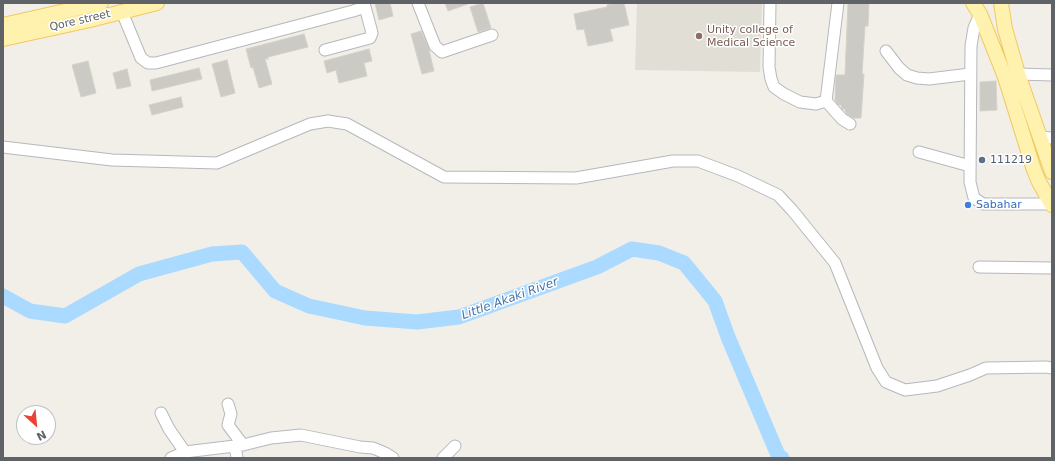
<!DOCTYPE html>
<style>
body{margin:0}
#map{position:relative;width:1055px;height:461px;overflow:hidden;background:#f1efe8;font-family:"DejaVu Sans",sans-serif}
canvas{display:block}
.frame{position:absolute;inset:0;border:4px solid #5f6368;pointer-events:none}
.north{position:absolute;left:16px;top:405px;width:40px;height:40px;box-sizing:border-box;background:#fff;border:1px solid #bfc1c3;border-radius:50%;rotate:153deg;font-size:11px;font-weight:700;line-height:16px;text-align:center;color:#5f6368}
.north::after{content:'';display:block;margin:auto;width:14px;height:18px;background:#ea4335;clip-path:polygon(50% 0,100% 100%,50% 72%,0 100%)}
</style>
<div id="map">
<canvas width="1055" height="461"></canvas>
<div class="frame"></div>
<div class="north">N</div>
</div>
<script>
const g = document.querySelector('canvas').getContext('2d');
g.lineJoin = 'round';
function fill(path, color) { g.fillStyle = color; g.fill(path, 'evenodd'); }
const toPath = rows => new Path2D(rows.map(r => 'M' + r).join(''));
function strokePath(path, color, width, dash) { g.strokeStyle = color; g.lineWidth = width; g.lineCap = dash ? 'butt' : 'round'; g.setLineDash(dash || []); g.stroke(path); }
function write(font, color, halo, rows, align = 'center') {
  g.font = font + ' "DejaVu Sans",sans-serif'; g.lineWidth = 3; g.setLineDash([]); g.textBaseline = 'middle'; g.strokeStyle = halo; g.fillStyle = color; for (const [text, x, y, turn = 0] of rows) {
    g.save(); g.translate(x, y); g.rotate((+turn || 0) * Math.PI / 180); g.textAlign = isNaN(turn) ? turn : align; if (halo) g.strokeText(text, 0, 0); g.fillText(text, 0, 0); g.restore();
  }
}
fill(toPath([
 [637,3,762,3,760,72,635,70]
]), '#e1ded6');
strokePath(toPath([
 [3,296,30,311,65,316,139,274,212,254,242,252,275,291,309,306,365,318,417,322,459,317,597,267,632,249,659,253,684,263,715,301,728,337,778,455,782,458]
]), '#aadaff', 15);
const building = toPath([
 [375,3,390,3,393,16,379,20,375,3],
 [445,3,468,3,468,4,448,11,445,3],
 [483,3,491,28,478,32,470,7,483,3],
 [615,3,624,3,629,25,610,29,613,41,588,46,584,29,577,30,574,14,607,7,607,5,615,3],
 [848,3,869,3,868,26,865,26,862,74,864,74,861,118,853,118,847,114,845,111,845,109,842,109,841,105,838,105,835,100,836,75,845,75,848,3],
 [421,31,428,46,434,71,422,74,411,34,421,31],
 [304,34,308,47,268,57,268,59,265,59,272,84,259,88,253,67,251,68,246,49,304,34],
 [369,49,372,61,364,63,367,76,339,83,336,70,327,73,324,61,369,49],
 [227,60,235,93,221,97,212,64,227,60],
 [88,61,96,93,81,97,72,65,88,61],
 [199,68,202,79,152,91,150,80,199,68],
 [127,69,131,86,117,89,113,73,127,69],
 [996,81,997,110,980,111,980,82,996,81],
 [181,97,183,107,152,115,149,105,181,97]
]);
fill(building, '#cccac5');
strokePath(building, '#d6d1c6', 1);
const minor = toPath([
 [418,3,435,46,442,52,492,35],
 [770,3,769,67,771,79,774,87,784,94,800,102,816,104,826,101],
 [838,3,826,101,842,119,850,124],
 [122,12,141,58,148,63,156,63,353,11,365,7],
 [980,14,974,28,971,46,970,182,974,198,983,204,1051,204],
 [325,50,370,38,372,33,364,3],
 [886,51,899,68,907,75,917,78,929,79,970,74],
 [1018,74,1052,75],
 [1040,137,1052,138],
 [3,147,112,160,217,163,310,124,328,121,347,124,444,177,576,178,673,161,698,161,738,176,778,195,792,210,835,263,877,368,886,382,905,390,937,386,970,375,986,368,1046,367,1052,368],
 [919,152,970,166],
 [979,267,1052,268],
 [228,404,231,414,228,425,243,445],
 [161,413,169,429,185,452],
 [235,446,237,458],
 [171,458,185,452,243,445,271,438,301,435,360,447,373,448,385,453,393,458],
 [443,458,455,446]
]);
const major = toPath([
 [973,3,980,14,1005,77,1034,170,1039,182,1052,205],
 [1001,3,1005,29,1018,74,1052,172],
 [3,25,101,3],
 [3,39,90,20,157,3]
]);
strokePath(minor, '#b5b8bc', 13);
strokePath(major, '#f2c960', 16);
strokePath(minor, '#fff', 11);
strokePath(major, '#fff2af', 14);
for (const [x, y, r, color] of [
 [699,36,4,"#8d6e63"],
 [982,160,4,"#5c6f8a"],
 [968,205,4,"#3f7fe0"]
]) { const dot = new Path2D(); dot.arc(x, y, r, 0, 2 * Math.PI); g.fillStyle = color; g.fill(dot); strokePath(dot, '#fff', 1.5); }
write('11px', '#5f6368', '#fff', [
 ["Qore street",80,21,-13]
]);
write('11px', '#785e54', '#fff', [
 ["Unity college of",707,30],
 ["Medical Science",707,43]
], 'left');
write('11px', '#4e5e75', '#fff', [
 ["111219",990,160]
], 'left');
write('11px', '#366cbe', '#fff', [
 ["Sabahar",976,205]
], 'left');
write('italic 12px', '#4174aa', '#fff', [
 ["Little Akaki River",510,299,-20]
]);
</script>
